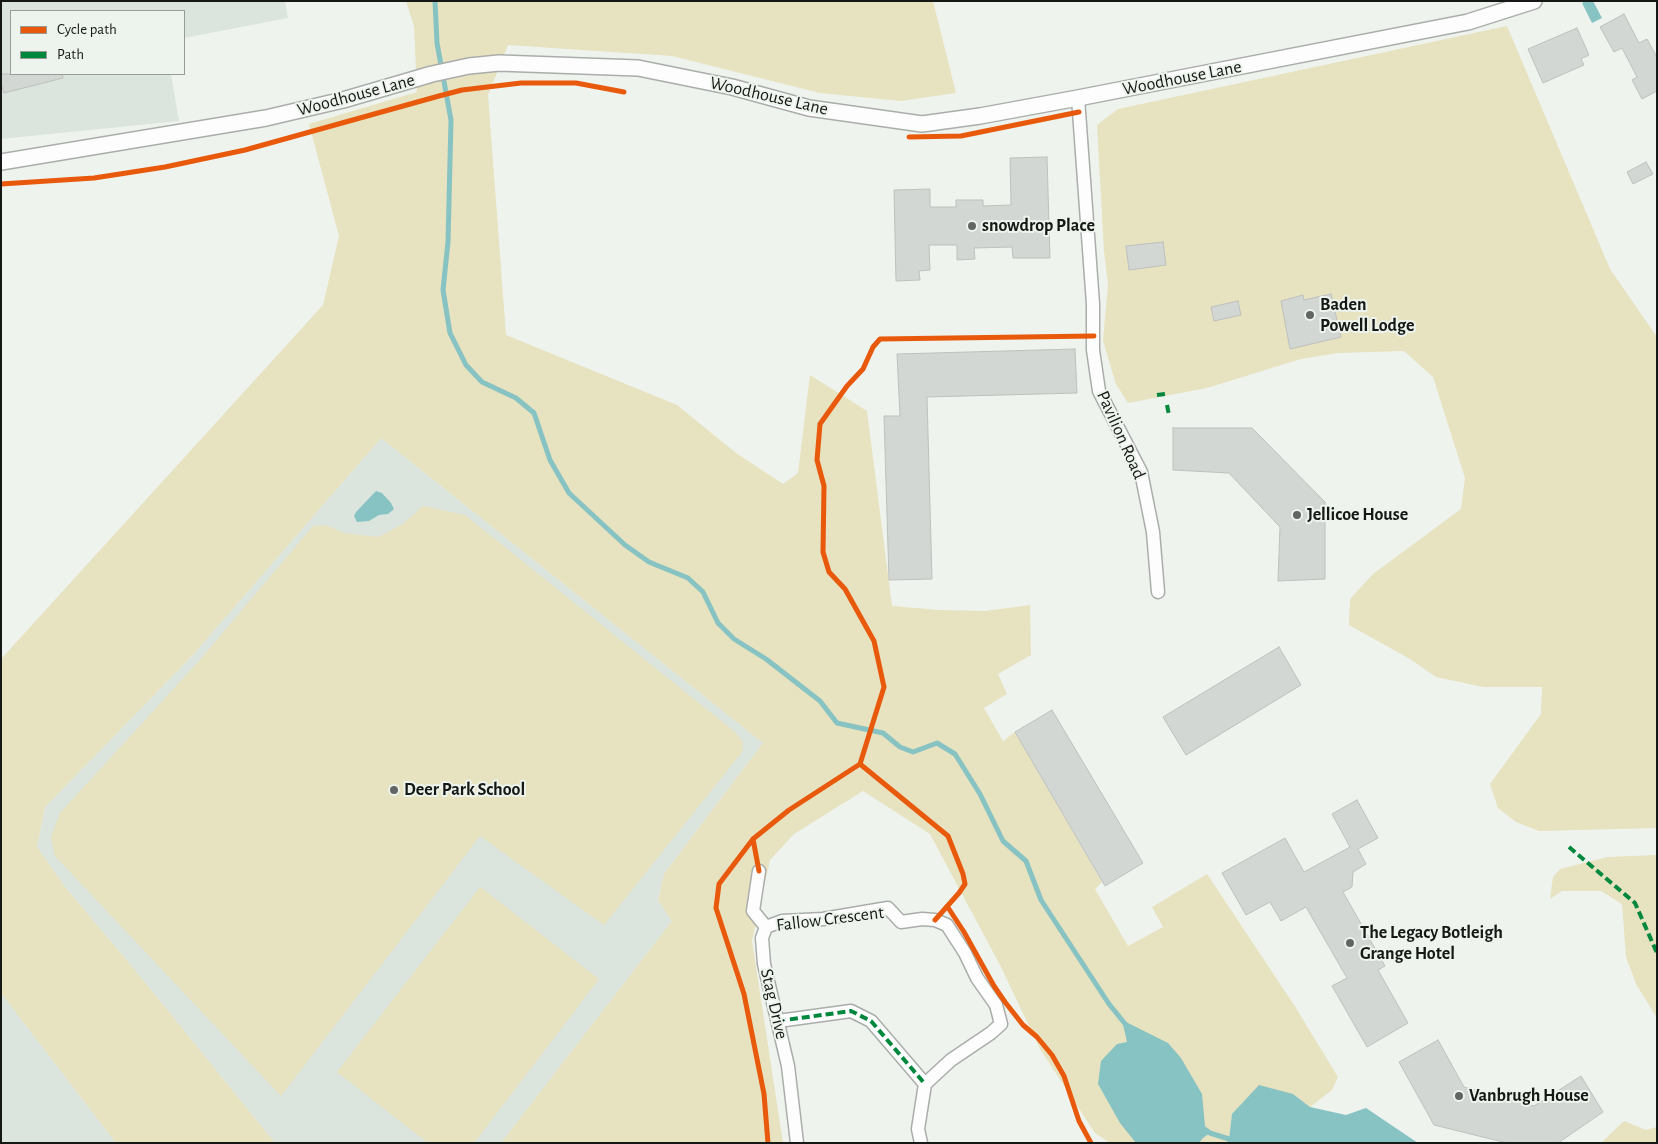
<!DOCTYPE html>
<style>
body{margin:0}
#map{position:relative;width:1658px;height:1144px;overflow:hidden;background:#eef3ee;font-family:"Alegreya Sans",sans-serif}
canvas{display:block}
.frame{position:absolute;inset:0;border:2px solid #161816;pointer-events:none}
.legend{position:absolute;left:10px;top:10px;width:175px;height:65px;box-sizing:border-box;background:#edf4ed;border:1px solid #979c97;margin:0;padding:6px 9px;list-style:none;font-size:15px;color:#161816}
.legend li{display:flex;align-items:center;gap:10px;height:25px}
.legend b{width:25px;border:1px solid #979c97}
</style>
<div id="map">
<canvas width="1658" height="1144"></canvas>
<div class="frame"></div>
<ul class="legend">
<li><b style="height:6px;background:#e8590c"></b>Cycle path</li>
<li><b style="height:6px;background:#00873e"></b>Path</li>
</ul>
</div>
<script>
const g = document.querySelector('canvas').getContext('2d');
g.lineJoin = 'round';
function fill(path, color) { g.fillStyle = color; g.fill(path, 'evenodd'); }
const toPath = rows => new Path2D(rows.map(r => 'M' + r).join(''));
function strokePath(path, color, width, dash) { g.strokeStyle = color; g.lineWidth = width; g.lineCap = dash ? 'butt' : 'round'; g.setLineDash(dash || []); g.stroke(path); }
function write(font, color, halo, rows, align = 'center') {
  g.font = font + ' "Alegreya Sans",sans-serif'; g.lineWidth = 4; g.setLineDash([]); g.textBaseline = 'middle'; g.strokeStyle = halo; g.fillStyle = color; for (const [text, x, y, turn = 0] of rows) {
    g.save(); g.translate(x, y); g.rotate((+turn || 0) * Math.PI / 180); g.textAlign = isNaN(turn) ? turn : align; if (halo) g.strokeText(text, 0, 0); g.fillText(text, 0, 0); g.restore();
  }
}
fill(toPath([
 [1,1,285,1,288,18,184,38,184,11,11,11,11,74,171,74,179,121,1,139],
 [381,438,763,743,664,874,658,900,672,921,501,1143,275,1143,134,969,65,887,37,847,45,807,191,657],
 [1,993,116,1143,1,1143]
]), '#dce5dd');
fill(toPath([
 [406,1,933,1,956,93,901,101,820,93,672,56,508,45,488,95,506,335,677,405,736,453,783,484,798,473,810,375,867,411,892,606,939,610,985,611,1030,605,1031,655,998,674,1007,694,984,708,1003,741,1015,732,1102,882,1095,889,1128,946,1163,927,1152,907,1207,874,1296,1008,1338,1077,1332,1090,1310,1107,1293,1094,1232,1114,1229,1139,1227,1143,1110,1143,1095,1133,1040,1049,1001,967,930,834,863,791,794,834,770,860,752,941,783,1143,501,1143,672,921,658,900,664,874,763,743,381,438,191,657,45,807,37,847,65,887,134,969,275,1143,116,1143,1,993,1,659,323,305,339,236,309,124,417,92,414,26],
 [1507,26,1610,269,1657,337,1657,828,1539,831,1516,822,1498,808,1490,784,1541,714,1542,687,1483,687,1436,677,1410,659,1349,625,1350,599,1373,574,1461,509,1465,478,1433,377,1404,351,1338,353,1301,359,1207,388,1128,403,1116,384,1103,341,1108,284,1104,251,1097,125,1118,109],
 [423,506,465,515,735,732,743,742,742,752,604,925,480,836,281,1096,55,856,51,837,60,813,199,661,313,526,326,525,344,533,378,537,403,524],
 [1657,855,1657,1018,1636,984,1626,957,1622,904,1601,891,1562,891,1550,899,1553,877,1560,869,1607,857],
 [480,887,599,979,474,1143,428,1143,337,1072],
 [1624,1121,1646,1130,1657,1127,1657,1143,1601,1143]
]), '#e7e2bf');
fill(toPath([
 [1586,1,1593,1,1602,18,1592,23,1582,3],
 [376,491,382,493,391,503,394,509,388,514,379,515,369,521,357,522,354,516,356,512],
 [1122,1020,1168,1043,1181,1058,1202,1094,1205,1126,1210,1133,1203,1138,1199,1143,1136,1143,1120,1123,1098,1084,1101,1061,1117,1044,1127,1042],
 [1259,1085,1293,1094,1310,1107,1346,1115,1366,1108,1418,1143,1227,1143,1229,1139,1232,1114]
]), '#88c3c3');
strokePath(toPath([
 [435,1,437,43,451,120,448,242,443,290,450,333,466,365,482,382,516,398,534,413,550,460,569,493,625,545,649,562,688,578,703,592,718,623,734,639,766,659,820,701,837,723,883,733,900,747,913,752,937,743,955,754,980,794,1003,841,1026,861,1041,900,1109,1004,1126,1025],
 [1206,1130,1210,1133,1229,1139]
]), '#88c3c3', 5);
const building = toPath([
 [1624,14,1639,43,1647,39,1657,57,1657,91,1642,99,1632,80,1637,77,1622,48,1614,52,1600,27,1624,14],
 [1577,28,1589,55,1581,59,1584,65,1543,83,1528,49,1577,28],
 [1,74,62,74,63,78,4,93,1,83,1,74],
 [1047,157,1050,258,1013,258,1012,247,974,248,975,259,957,260,957,245,929,245,930,270,919,271,920,280,896,281,894,190,930,189,930,207,956,207,956,200,983,200,983,206,1011,205,1010,158,1047,157],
 [1646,162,1653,174,1633,184,1627,172,1646,162],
 [1163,242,1166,265,1129,270,1126,246,1163,242],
 [1331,294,1341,337,1290,349,1281,301,1303,295,1304,300,1331,294],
 [1238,301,1241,315,1214,321,1211,307,1238,301],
 [1075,349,1077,393,927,397,932,579,889,580,884,416,900,416,897,354,1075,349],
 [1173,428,1252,428,1325,502,1325,579,1278,581,1280,527,1229,473,1173,470,1173,428],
 [1279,647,1301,685,1186,755,1163,717,1279,647],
 [1052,710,1143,863,1105,886,1015,732,1052,710],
 [1357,800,1378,838,1358,849,1366,864,1353,872,1352,887,1343,892,1385,966,1378,970,1408,1023,1367,1047,1332,986,1347,978,1306,907,1281,921,1270,902,1246,915,1222,873,1285,838,1304,872,1350,847,1332,814,1357,800],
 [1438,1040,1464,1087,1534,1106,1581,1076,1603,1112,1558,1143,1507,1143,1434,1125,1399,1062,1438,1040]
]);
fill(building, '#d3d7d4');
strokePath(building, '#bdc1be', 1);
const minor = toPath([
 [1078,98,1093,304,1093,350,1099,391,1141,472,1153,532,1158,592],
 [759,871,753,911,766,927,762,938,764,964,788,1066,797,1143],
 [766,927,782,921,823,919,888,908,901,922,922,919,935,920,947,925,965,953,977,978,996,1005,1001,1024,991,1033,951,1060,925,1084,918,1129,921,1143],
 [778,1021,851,1011,871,1021,925,1084]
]);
const tertiary = toPath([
 [1,162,266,118,343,100,432,74,469,66,499,63,638,68,732,87,809,108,922,124,980,116,1078,98,1468,22,1534,1]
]);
strokePath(minor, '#aaadaa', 15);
strokePath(tertiary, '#aaadaa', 18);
strokePath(minor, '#fcfdfc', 12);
strokePath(tertiary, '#fcfdfc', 15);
strokePath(toPath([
 [1157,395,1165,394],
 [1167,405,1169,415],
 [1569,847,1635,903,1657,953],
 [778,1021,851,1011,871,1021,925,1084]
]), '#00873e', 4, [8, 4]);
strokePath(toPath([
 [909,137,961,136,1079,112],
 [1,184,94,178,165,167,245,150,439,96,462,90,521,83,576,83,624,92],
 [860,764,948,836,963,874,965,884,959,893,935,920],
 [753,839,719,884,716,908,744,994,764,1094,768,1143],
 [759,871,753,839,789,810,860,764,884,687,874,641,845,589,829,572,823,552,824,486,817,460,820,424,847,386,863,369,873,347,880,339,1094,336],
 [947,906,964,932,994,986,1005,1002,1023,1025,1037,1037,1052,1055,1064,1076,1079,1121,1091,1143]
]), '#e8590c', 5);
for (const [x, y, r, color] of [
 [972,226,5,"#626562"],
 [1310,315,5,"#626562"],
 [1297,515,5,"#626562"],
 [394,790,5,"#626562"],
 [1350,943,5,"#626562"],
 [1459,1096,5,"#626562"]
]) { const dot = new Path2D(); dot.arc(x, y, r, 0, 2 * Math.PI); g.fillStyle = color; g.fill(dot); strokePath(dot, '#edf4ed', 2); }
write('18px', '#161816', '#edf4ed', [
 ["Woodhouse Lane",1182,78,-11],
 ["Woodhouse Lane",356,95,-15],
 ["Woodhouse Lane",769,96,13],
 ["Pavilion Road",1121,435,66],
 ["Fallow Crescent",830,919,-7],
 ["Stag Drive",774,1004,77]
]);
write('bold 18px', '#161816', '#edf4ed', [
 ["snowdrop Place",982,226],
 ["Baden",1320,305],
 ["Powell Lodge",1320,326],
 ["Jellicoe House",1307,515],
 ["Deer Park School",404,790],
 ["The Legacy Botleigh",1360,933],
 ["Grange Hotel",1360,954],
 ["Vanbrugh House",1469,1096]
], 'left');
</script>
